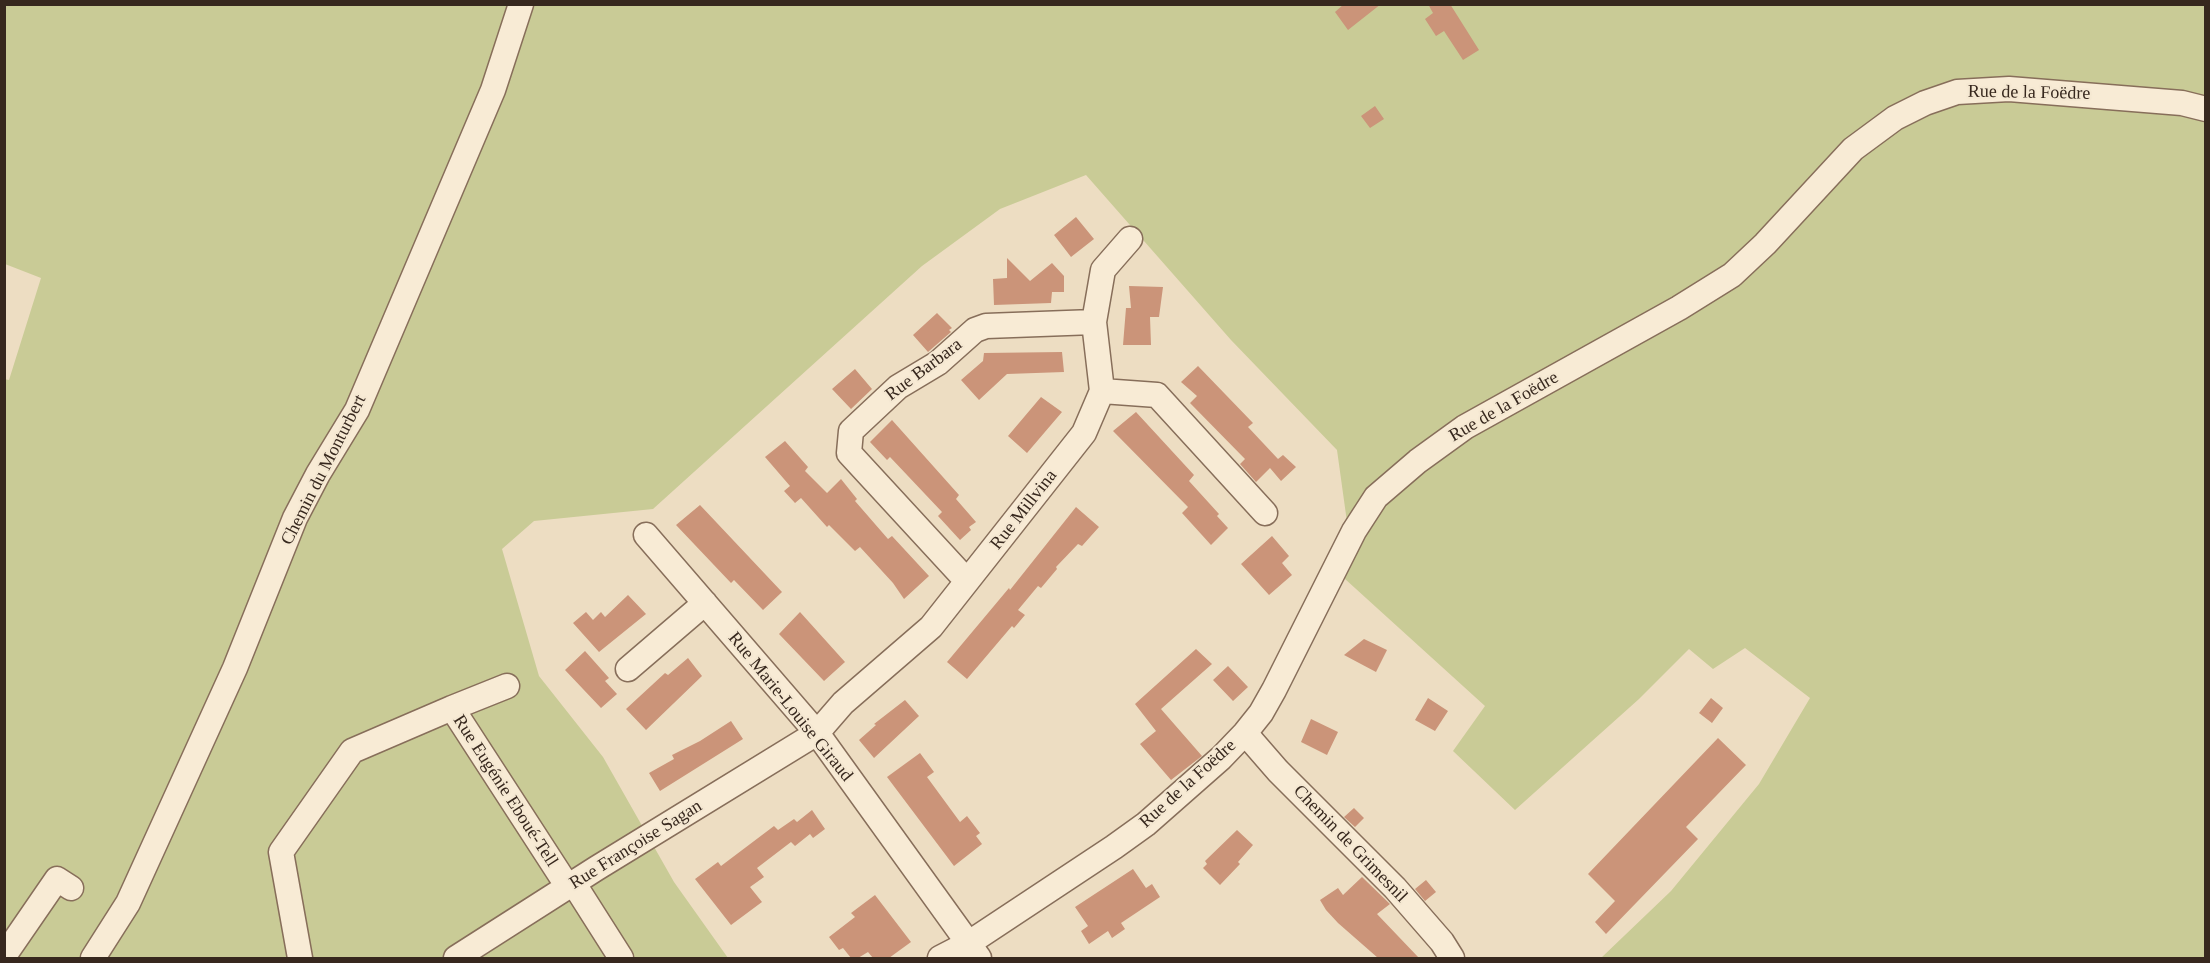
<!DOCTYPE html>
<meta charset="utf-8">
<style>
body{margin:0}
#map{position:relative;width:2210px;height:963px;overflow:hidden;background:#edddc2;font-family:Georgia,serif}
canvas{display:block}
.frame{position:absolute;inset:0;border:6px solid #37281e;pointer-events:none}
</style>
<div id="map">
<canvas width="2210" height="963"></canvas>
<div class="frame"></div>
</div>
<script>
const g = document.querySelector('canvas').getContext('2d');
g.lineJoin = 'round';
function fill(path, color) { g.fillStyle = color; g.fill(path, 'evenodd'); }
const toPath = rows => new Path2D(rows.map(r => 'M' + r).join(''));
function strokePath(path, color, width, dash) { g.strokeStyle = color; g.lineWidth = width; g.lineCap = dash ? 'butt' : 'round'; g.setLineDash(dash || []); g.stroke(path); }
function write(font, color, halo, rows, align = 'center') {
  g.font = font + ' Georgia,serif'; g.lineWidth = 4.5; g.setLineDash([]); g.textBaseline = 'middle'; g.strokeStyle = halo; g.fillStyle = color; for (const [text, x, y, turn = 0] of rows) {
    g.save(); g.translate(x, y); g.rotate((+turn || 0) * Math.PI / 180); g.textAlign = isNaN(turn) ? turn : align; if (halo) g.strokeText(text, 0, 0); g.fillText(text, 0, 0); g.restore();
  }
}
fill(toPath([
 [5,5,2205,5,2205,958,1601,958,1671,891,1759,784,1810,698,1745,648,1713,669,1689,649,1639,699,1515,810,1453,751,1485,706,1334,569,1347,522,1337,450,1231,340,1086,175,1000,209,922,266,653,509,534,521,502,549,539,676,603,757,674,882,728,958,5,958,4,379,9,380,41,278,5,264]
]), '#c9cb96');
fill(toPath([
 [1344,4,1381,4,1348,30,1335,12],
 [1428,4,1450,4,1479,50,1463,60,1444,31,1436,36,1425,19,1433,13],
 [1375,106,1384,119,1370,128,1361,116],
 [1076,217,1094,239,1071,257,1054,235],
 [1007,258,1030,281,1052,263,1064,276,1064,292,1052,292,1051,303,994,305,993,279,1007,278],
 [1129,286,1163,287,1159,317,1150,317,1151,345,1123,345,1126,308,1131,308],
 [937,313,952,328,949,330,951,332,928,352,913,335],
 [1062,352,1064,372,1007,374,979,400,961,380,983,361,984,353],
 [1198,366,1253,423,1248,427,1278,459,1283,455,1296,467,1281,481,1270,468,1256,482,1240,464,1245,459,1190,403,1197,396,1181,382],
 [855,369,872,389,851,409,832,389],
 [1041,397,1062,412,1027,453,1008,436],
 [1136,412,1194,475,1189,481,1219,514,1217,516,1228,528,1211,545,1182,513,1188,507,1113,431],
 [892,420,959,495,956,499,976,522,969,527,971,530,960,540,938,516,942,512,890,457,887,460,870,442],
 [785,441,808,467,805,471,827,493,841,479,857,499,855,501,888,539,892,536,929,576,904,599,893,583,860,547,855,551,829,525,827,527,801,498,795,503,784,491,790,486,765,457],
 [700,505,782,592,763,610,734,580,731,583,676,525],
 [1076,507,1099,527,1082,546,1078,544,1056,567,1057,569,1041,588,1038,586,1018,610,1025,615,1014,628,1012,626,967,679,947,662,1009,588,1010,590],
 [1272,536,1289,556,1282,563,1292,575,1269,595,1241,564],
 [628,595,646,614,599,652,573,623,586,612,593,620,601,612,605,617],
 [800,612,845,662,824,681,779,634],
 [1364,639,1387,650,1376,672,1344,655],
 [1196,649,1212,664,1161,709,1202,756,1171,780,1140,744,1156,731,1135,704],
 [585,651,609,678,605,681,617,694,601,708,565,670],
 [688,658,702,676,646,730,626,709,665,673,668,675],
 [1228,666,1248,687,1233,701,1213,680],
 [1428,698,1448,711,1435,731,1415,720],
 [1711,698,1723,708,1712,723,1699,713],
 [905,700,919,716,874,758,859,740,876,725,874,724],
 [1311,719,1338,732,1327,755,1301,742],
 [731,721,743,739,660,791,649,773,674,759,672,755,700,741],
 [1718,738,1746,765,1686,827,1698,839,1606,934,1595,922,1615,901,1588,874],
 [920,753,934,772,927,777,960,822,967,816,980,833,976,836,982,844,954,866,887,777],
 [1354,808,1364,818,1355,827,1344,817],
 [812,810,825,829,813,838,810,834,795,846,791,842,757,868,764,877,750,887,762,902,731,925,695,879,718,862,721,866,774,826,778,830,794,819,797,822],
 [1237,830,1253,845,1238,862,1240,864,1220,885,1203,868,1207,864,1205,861],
 [1133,869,1146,888,1152,884,1160,897,1121,923,1125,929,1112,938,1108,931,1089,944,1081,931,1088,926,1075,907],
 [1362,877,1390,904,1377,914,1419,958,1378,958,1338,923,1326,910,1320,900,1338,888,1343,895],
 [1426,880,1436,892,1425,901,1415,889],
 [875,895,911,942,889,958,873,958,868,952,858,958,851,958,843,948,839,950,829,937,855,917,851,913]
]), '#cb9479');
const minor = toPath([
 [1102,391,1157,395,1265,513],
 [646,535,817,733,979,958],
 [967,581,849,453,851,431,898,387,938,363,975,330,986,326,1094,322],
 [628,669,705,603],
 [452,708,507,686],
 [1245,733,1278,771,1395,888,1442,942,1452,958],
 [574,884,621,958],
 [4,956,57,879,71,888],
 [93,958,128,903,235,668,295,518,318,474,357,410,493,90,521,4],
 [300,958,281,852,352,751,452,708,568,887],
 [456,958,597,868,817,733,843,703,931,627,1084,433,1102,391,1094,322,1103,270,1130,239],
 [940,958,969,943,1114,847,1146,824,1221,758,1245,733,1261,713,1274,690,1354,531,1376,497,1418,461,1465,427,1679,308,1732,275,1765,244,1853,149,1895,118,1925,103,1957,92,2009,89,2182,103,2206,109]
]);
strokePath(minor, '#876e5a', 27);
strokePath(minor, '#f8ebd5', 24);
write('18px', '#37281e', '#f5e8d2', [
 ["Rue de la Foëdre",2029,93,1],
 ["Rue Barbara",924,370,-37],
 ["Rue de la Foëdre",1504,407,-30],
 ["Chemin du Monturbert",324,470,-63],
 ["Rue Millvina",1024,510,-52],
 ["Rue Marie-Louise Giraud",790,707,51],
 ["Rue de la Foëdre",1188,784,-42],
 ["Rue Eugénie Eboué-Tell",505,791,57],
 ["Chemin de Grimesnil",1350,844,46],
 ["Rue Françoise Sagan",636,845,-32]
]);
</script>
